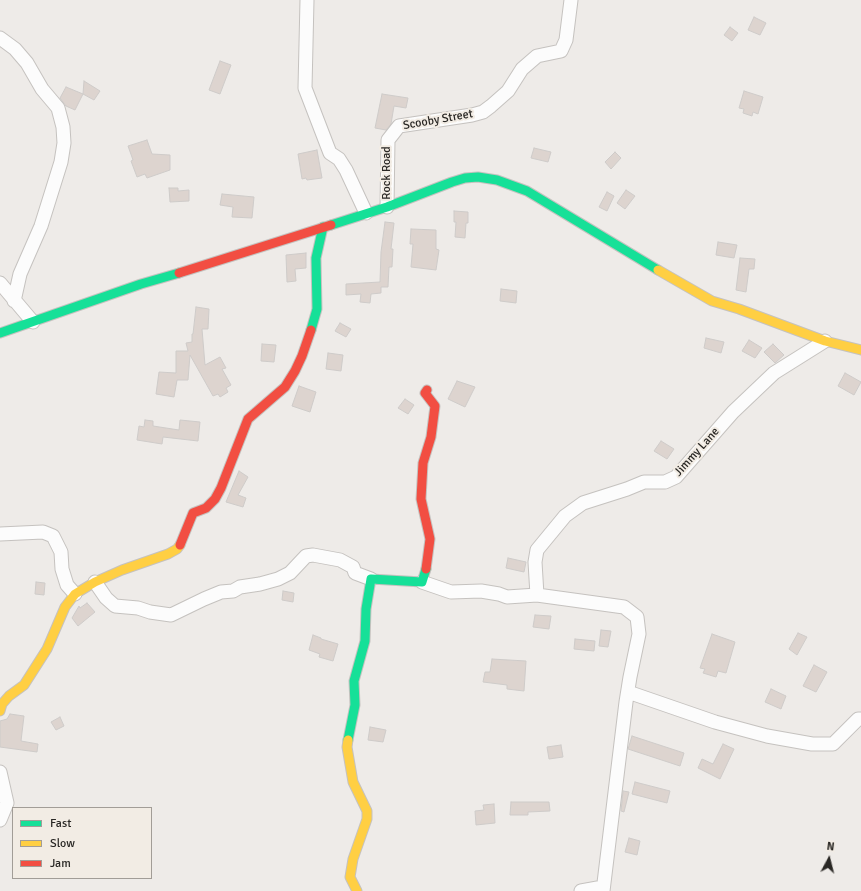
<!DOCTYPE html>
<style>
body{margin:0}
#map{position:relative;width:861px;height:891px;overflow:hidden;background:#eeebe8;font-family:Signika,sans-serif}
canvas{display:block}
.legend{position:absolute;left:12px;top:807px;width:140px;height:72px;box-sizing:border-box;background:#f2ece4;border:1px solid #a29d97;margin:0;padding:5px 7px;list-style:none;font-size:12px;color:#292724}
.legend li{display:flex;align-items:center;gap:8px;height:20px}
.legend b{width:20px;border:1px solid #a29d97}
.north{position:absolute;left:809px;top:839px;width:40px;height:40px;-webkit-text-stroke:3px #f2ece4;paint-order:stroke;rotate:7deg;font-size:11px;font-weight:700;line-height:16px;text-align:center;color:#292724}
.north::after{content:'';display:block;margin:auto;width:14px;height:18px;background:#292724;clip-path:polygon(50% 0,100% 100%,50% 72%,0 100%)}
</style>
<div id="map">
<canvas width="861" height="891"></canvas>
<ul class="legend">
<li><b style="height:5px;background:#16e098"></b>Fast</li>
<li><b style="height:5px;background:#ffcf43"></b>Slow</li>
<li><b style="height:5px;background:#f24e42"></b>Jam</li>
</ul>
<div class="north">N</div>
</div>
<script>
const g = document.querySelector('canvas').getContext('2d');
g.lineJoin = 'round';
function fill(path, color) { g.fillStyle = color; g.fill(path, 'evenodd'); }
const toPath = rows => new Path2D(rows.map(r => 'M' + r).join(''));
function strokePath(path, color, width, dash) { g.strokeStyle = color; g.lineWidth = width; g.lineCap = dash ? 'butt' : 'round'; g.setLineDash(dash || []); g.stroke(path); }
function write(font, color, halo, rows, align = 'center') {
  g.font = font + ' Signika,sans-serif'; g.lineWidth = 4; g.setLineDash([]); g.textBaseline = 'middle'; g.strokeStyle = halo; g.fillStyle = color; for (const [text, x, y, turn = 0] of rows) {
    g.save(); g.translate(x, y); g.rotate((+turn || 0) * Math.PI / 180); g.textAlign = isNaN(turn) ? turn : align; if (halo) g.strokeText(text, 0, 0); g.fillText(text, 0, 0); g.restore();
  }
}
const building = toPath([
 [754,17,766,23,760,35,748,30,754,17],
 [730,27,738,33,732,41,724,35,730,27],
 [220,61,231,65,220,94,209,90,220,61],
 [84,81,100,91,94,100,83,94,84,81],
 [66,87,83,94,75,110,66,106,60,98,66,87],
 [744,91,763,97,758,114,753,112,752,116,743,113,744,109,739,108,744,91],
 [382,94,408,98,406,108,394,106,391,124,386,130,375,128,382,94],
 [147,140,152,154,170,155,170,170,147,178,145,174,137,177,131,161,133,160,128,146,147,140],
 [534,148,551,152,548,162,531,158,534,148],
 [317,150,322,178,307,180,306,178,302,179,298,154,317,150],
 [615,152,621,158,611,169,605,162,615,152],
 [169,188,178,188,178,191,189,190,189,201,170,202,169,188],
 [626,190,635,196,625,209,617,203,626,190],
 [607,192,614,196,607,211,599,207,607,192],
 [222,194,254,197,252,218,232,217,233,207,220,205,222,194],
 [454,211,468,212,468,223,466,223,465,238,455,237,456,222,454,222,454,211],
 [385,222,394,223,391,249,393,249,392,267,389,267,388,287,381,287,381,293,371,294,370,303,360,302,361,294,346,295,346,284,380,282,381,252,385,222],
 [411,229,436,230,436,249,439,250,436,270,411,267,413,244,410,244,411,229],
 [718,242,737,245,734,258,716,255,718,242],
 [306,253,306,268,295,269,296,281,287,282,286,255,306,253],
 [740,258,755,259,754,269,749,269,746,292,736,290,740,258],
 [501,289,517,291,516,303,500,301,501,289],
 [196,307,209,309,208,329,202,329,205,365,220,357,226,368,222,369,231,385,226,388,228,392,220,397,218,394,213,396,190,355,188,380,177,380,174,397,156,394,159,372,176,373,176,351,188,351,186,343,192,342,192,334,193,334,196,307],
 [340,323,351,329,346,337,335,331,340,323],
 [706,338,724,342,721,353,704,348,706,338],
 [749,340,762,348,755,358,742,351,749,340],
 [262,344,276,345,274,362,261,361,262,344],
 [773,344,784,355,775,363,764,352,773,344],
 [328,353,343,355,341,371,326,369,328,353],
 [845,373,861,382,854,395,838,386,845,373],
 [457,381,475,387,465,407,448,399,457,381],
 [299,386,316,392,310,412,292,406,299,386],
 [405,399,414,405,408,414,398,408,405,399],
 [145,420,153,421,153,426,179,430,180,420,200,422,198,441,163,437,162,444,137,440,139,426,144,427,145,420],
 [661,441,674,449,667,459,654,451,661,441],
 [239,471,248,477,238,495,246,498,243,507,226,502,239,471],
 [508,558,526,562,524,572,506,568,508,558],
 [36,582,45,583,44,595,35,594,36,582],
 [283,591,294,593,293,602,282,600,283,591],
 [87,603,95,612,78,626,72,618,79,606,80,608,87,603],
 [535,615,551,616,549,629,533,627,535,615],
 [601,630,611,631,608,647,599,646,601,630],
 [798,633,807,637,797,655,789,649,798,633],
 [712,634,735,642,726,673,718,671,716,677,703,673,705,669,700,668,712,634],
 [313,635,321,638,321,639,338,644,333,661,319,657,320,654,309,650,313,635],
 [575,639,595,641,594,651,574,649,575,639],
 [492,659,526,661,524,691,507,689,507,685,483,682,485,672,490,672,492,659],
 [814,665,827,672,816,692,803,686,814,665],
 [771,689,786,696,781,709,765,702,771,689],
 [10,714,24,716,21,741,38,744,37,752,0,747,0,721,7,719,10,714],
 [60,717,64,726,56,730,51,722,60,717],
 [370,727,386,730,383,742,368,740,370,727],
 [632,736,684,753,680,766,628,749,632,736],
 [723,744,734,749,720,779,698,768,702,759,713,764,723,744],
 [561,745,563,757,549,759,547,747,561,745],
 [635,782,670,791,667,803,632,794,635,782],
 [623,791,629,792,624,812,621,811,623,791],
 [511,802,549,802,550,811,528,812,528,815,510,815,511,802],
 [494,804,495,823,476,825,475,811,484,810,483,805,494,804],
 [629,838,640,841,637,855,625,852,629,838]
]);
fill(building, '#ddd4cf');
strokePath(building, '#cecbc9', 1);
const street = toPath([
 [307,0,305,88,330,153,339,159,346,170,366,213],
 [0,38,15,49,27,63,42,89,58,108,63,127,64,143,61,162,41,226,20,274,14,301],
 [387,207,388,140,399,126,472,115,483,112,491,106,508,91,522,69,537,56,561,51,566,40,571,0],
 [0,283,33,322],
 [0,534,43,532,53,536,61,552,62,569,67,585,75,594],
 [95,582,106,598,115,606,138,608,150,612,171,615,204,599,221,592,233,591,240,587,260,584,278,579,290,573,306,556,313,555,340,560,353,567,355,573,371,579],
 [422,582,451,592,481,591,499,594,507,597,537,595,624,607,637,617,639,634,630,677,626,702,603,891],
 [537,595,535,562,537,550,565,516,583,503,627,489,644,482,665,482,676,477,733,412,774,373,825,341],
 [628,692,715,722,767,736,812,744,833,744,858,719,861,719],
 [0,772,7,803,0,820],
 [581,891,603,887]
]);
const fast = toPath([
 [331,225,387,207,452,182,465,178,478,177,497,180,527,191,658,270],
 [311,330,317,309,316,258,323,227],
 [0,333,141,284,179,273],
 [348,740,355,705,354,681,365,641,366,609,371,579,422,582,426,569]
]);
const slow = toPath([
 [658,270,712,301,739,309,825,341,861,350],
 [0,711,2,704,9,696,24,685,47,649,65,607,75,594,95,582,122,570,168,554,177,549,180,545],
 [348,740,347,747,353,782,367,811,367,819,353,859,350,877,357,891]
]);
const jam = toPath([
 [179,273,331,225],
 [180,545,193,513,206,508,215,499,221,488,248,419,285,387,295,371,302,356,311,330],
 [426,569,430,539,421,499,423,463,431,437,435,406,425,393,427,390]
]);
strokePath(street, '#c5c2bf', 15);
strokePath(fast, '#c5c2bf', 11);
strokePath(slow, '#c5c2bf', 11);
strokePath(jam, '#c5c2bf', 11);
strokePath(street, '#fcfcfc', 13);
strokePath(fast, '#16e098', 9);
strokePath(slow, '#ffcf43', 9);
strokePath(jam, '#f24e42', 9);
write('12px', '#292724', '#f2ece4', [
 ["Scooby Street",438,120,-10],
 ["Rock Road",387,173,-90],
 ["Jimmy Lane",697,452,-48]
]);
</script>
